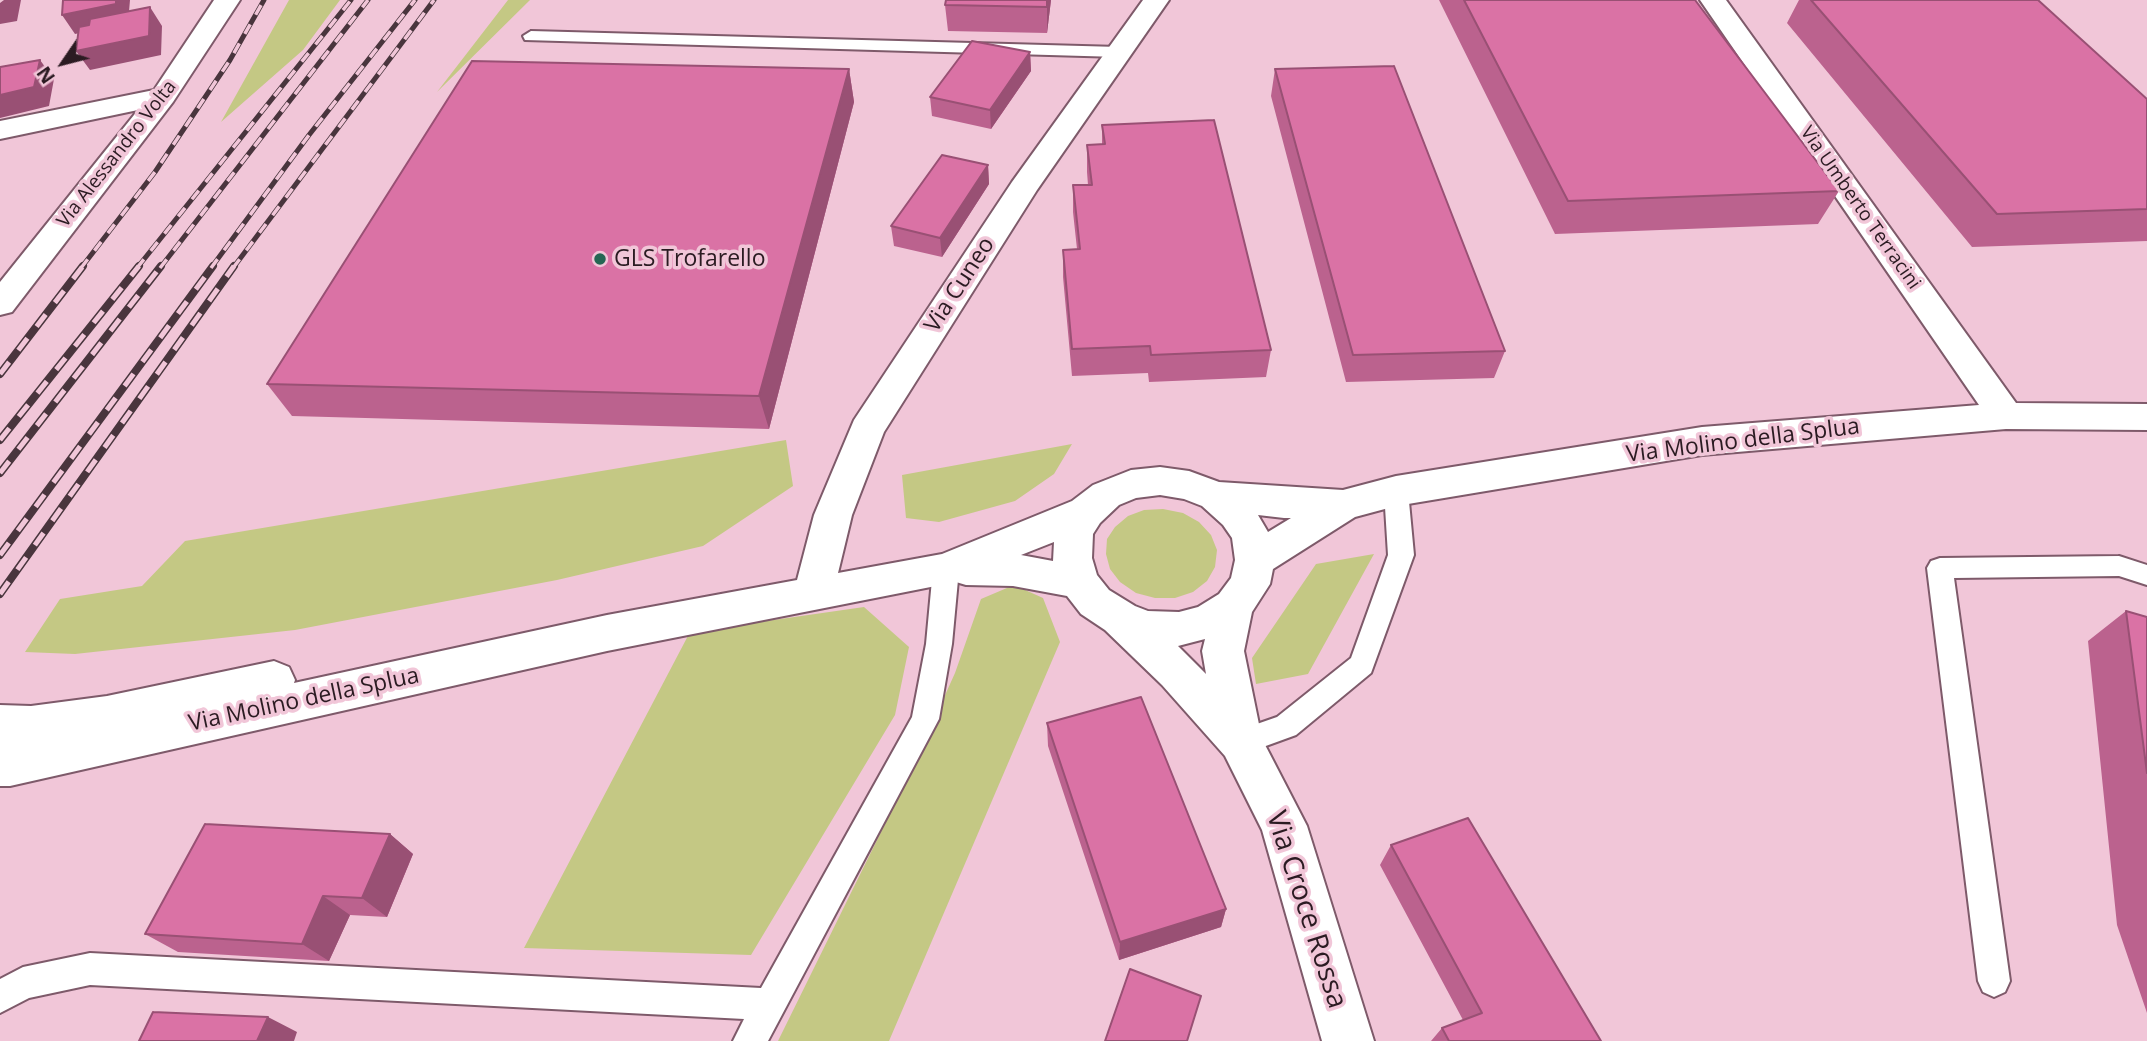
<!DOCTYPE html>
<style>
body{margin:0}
#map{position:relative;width:2147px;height:1041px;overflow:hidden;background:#f1c6d8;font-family:"Open Sans",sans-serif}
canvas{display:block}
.north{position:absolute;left:28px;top:28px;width:70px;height:70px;-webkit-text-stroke:5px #f1c6d8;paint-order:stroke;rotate:235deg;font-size:19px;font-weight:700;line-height:28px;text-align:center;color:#2b1b22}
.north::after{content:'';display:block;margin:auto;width:24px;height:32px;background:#2b1b22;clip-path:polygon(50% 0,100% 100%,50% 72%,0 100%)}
</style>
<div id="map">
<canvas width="2147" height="1041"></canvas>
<div class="north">N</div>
</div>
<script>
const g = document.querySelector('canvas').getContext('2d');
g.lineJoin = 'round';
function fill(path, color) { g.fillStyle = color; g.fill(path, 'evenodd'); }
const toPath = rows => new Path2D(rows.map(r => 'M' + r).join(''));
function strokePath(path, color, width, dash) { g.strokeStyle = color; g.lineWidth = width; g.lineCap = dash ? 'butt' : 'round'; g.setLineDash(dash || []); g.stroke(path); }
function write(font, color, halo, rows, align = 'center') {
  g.font = font + ' "Open Sans",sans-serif'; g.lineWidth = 7; g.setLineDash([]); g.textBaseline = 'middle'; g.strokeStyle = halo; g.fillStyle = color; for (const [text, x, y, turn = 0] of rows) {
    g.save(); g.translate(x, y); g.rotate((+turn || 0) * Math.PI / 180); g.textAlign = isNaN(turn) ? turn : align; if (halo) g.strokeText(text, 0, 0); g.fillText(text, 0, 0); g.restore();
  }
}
fill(toPath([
 [289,0,340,0,303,50,221,122],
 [508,0,530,0,437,92],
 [786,440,793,486,703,546,557,580,295,630,75,654,25,652,60,599,142,586,185,541],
 [1072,444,1054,474,1015,501,939,522,906,518,902,475],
 [1163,509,1183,513,1199,522,1211,535,1217,550,1215,567,1207,581,1193,592,1175,598,1155,598,1136,593,1120,582,1110,569,1106,554,1107,539,1115,527,1128,516,1144,510],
 [1374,554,1308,674,1256,684,1252,658,1316,564],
 [1014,585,1043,598,1060,642,889,1041,778,1041,910,773,955,673,981,599],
 [864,607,909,647,895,715,751,955,524,948,690,632]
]), '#c4c884');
const service = toPath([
 [531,31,1119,47,1127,52,1119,57,525,40,523,36,531,31],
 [1396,482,1404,484,1408,491,1414,555,1371,673,1296,735,1241,755,1231,751,1227,742,1231,733,1277,717,1351,658,1388,555,1384,491,1388,484,1396,482],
 [2119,556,2147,565,2147,585,2119,576,1954,578,2010,981,2005,992,1994,997,1983,992,1978,981,1927,568,1931,561,1940,558,2119,556],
 [946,559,955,562,959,569,952,644,939,719,768,1041,733,1041,744,1019,90,985,29,998,0,1013,0,979,23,967,90,953,761,988,912,717,926,644,933,569,937,562,946,559]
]);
const minor = toPath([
 [214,0,240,0,173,102,12,312,0,315,0,282,138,110,0,139,0,121,154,90,214,0],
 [1143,0,1169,0,1037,190,884,432,852,515,838,573,942,554,1072,501,1093,485,1131,470,1160,467,1189,471,1219,482,1343,490,1396,476,1702,427,1979,405,1700,0,1726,0,2016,403,2147,404,2147,430,2006,429,1702,455,1396,506,1355,517,1273,569,1270,584,1252,612,1244,651,1262,739,1307,826,1374,1041,1322,1041,1262,830,1225,756,1162,685,1105,630,1081,614,1067,596,1013,586,966,585,956,582,607,651,10,786,0,786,0,705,31,706,107,696,274,661,289,667,295,680,294,683,607,615,797,580,814,515,854,420,1012,182,1143,0],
 [1160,495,1184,499,1202,506,1223,525,1232,538,1235,560,1231,578,1219,594,1198,607,1179,612,1148,611,1135,606,1109,590,1097,575,1092,558,1093,534,1100,523,1119,505,1136,498,1160,495],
 [1258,515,1284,518,1291,518,1268,532,1258,515],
 [1054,542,1053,561,1021,555,1054,542],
 [1205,639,1202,651,1206,674,1178,646,1205,639]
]);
strokePath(service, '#7e5a6a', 4);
strokePath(minor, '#7e5a6a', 4);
fill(service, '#fff');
fill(minor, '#fff');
const railFar1 = toPath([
 [81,268,155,172,230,60,264,0],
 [137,268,351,0],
 [160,268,368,0],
 [211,268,309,135,415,0],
 [233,268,434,0]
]);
const rail = toPath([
 [0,374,83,266],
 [0,440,139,266],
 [0,473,161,266],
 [0,555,213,266],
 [0,594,234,266]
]);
strokePath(railFar1, '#49353d', 5);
strokePath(rail, '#49353d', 8);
strokePath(railFar1, '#f1c6d8', 3.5, [11]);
strokePath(rail, '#f1c6d8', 5, [15]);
fill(toPath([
 [1051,0,1047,33,948,31,945,5],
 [1439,0,1695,0,1839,191,1818,224,1555,234],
 [1799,0,2038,0,2147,99,2147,241,1972,247,1787,23],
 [1030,52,1031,71,991,129,932,116,930,97],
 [849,69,854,102,769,429,292,416,267,384],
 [1275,69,1505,351,1494,378,1346,382,1271,96],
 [1102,125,1271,350,1266,377,1149,382,1148,373,1072,376,1063,277,1063,250,1077,249,1073,212,1073,185,1088,185,1087,172,1087,145,1102,144],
 [988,165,989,184,942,257,894,246,891,226],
 [2126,611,2147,617,2147,1013,2117,925,2088,641],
 [1047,723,1226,909,1221,927,1119,960,1048,746],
 [390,834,413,854,387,917,350,915,329,961,178,952,145,934],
 [1391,845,1601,1041,1431,1041,1442,1028,1463,1020,1380,865]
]), '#bb628e');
fill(toPath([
 [4,0,21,0,17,21,0,24,0,3],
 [116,0,130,0,128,23,75,34,62,15],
 [1047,0,1051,0,1047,33],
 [150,7,162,26,161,55,90,70,76,51],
 [1030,52,1031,71,991,129,990,110],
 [40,60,54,79,49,106,0,118,0,95],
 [849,69,854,102,769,429,759,396],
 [988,165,989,184,942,257,940,238],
 [390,834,413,854,387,917,362,898],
 [323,896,350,915,329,961,302,944],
 [1226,909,1221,927,1119,960,1120,942],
 [268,1017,297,1032,294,1041,257,1041]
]), '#995074');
const building = toPath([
 [63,0,116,0,116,4,62,15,63,0],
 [946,0,1047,0,1047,7,945,5,946,0],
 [1464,0,1695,0,1839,191,1568,201,1464,0],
 [1811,0,2038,0,2147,99,2147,209,1997,214,1811,0],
 [150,7,149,36,76,51,79,27,89,25,90,19,150,7],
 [972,41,1030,52,990,110,930,97,972,41],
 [40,60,34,87,0,95,0,67,40,60],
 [472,61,849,69,759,396,267,384,472,61],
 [1394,66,1505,351,1353,355,1275,69,1394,66],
 [1214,120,1271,350,1151,355,1150,346,1072,349,1063,250,1080,249,1073,185,1092,185,1087,145,1105,144,1102,125,1214,120],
 [942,155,988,165,940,238,891,226,942,155],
 [2126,611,2147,617,2147,773,2126,611],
 [1141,697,1226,909,1120,942,1047,723,1141,697],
 [1468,818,1601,1041,1449,1041,1442,1028,1482,1013,1391,845,1468,818],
 [205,824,390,834,362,898,323,896,302,944,145,934,205,824],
 [1130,969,1201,996,1187,1041,1105,1041,1130,969],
 [153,1012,268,1017,257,1041,139,1041,153,1012]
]);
fill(building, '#da72a5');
strokePath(building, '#995074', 2);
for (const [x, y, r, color] of [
 [600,259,7,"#266653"]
]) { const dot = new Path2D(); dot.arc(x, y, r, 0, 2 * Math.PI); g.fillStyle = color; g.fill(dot); strokePath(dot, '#f1c6d8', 2.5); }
write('19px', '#2b1b22', '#f1c6d8', [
 ["Via Alessandro Volta",117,154,-52],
 ["Via Umberto Terracini",1860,208,55]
]);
write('23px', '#2b1b22', '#f1c6d8', [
 ["GLS Trofarello",614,259]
], 'left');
write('23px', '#2b1b22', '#f1c6d8', [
 ["Via Cuneo",960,285,-57],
 ["Via Molino della Splua",1743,441,-7],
 ["Via Molino della Splua",304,700,-12]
]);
write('28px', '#2b1b22', '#f1c6d8', [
 ["Via Croce Rossa",1306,910,72]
]);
</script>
